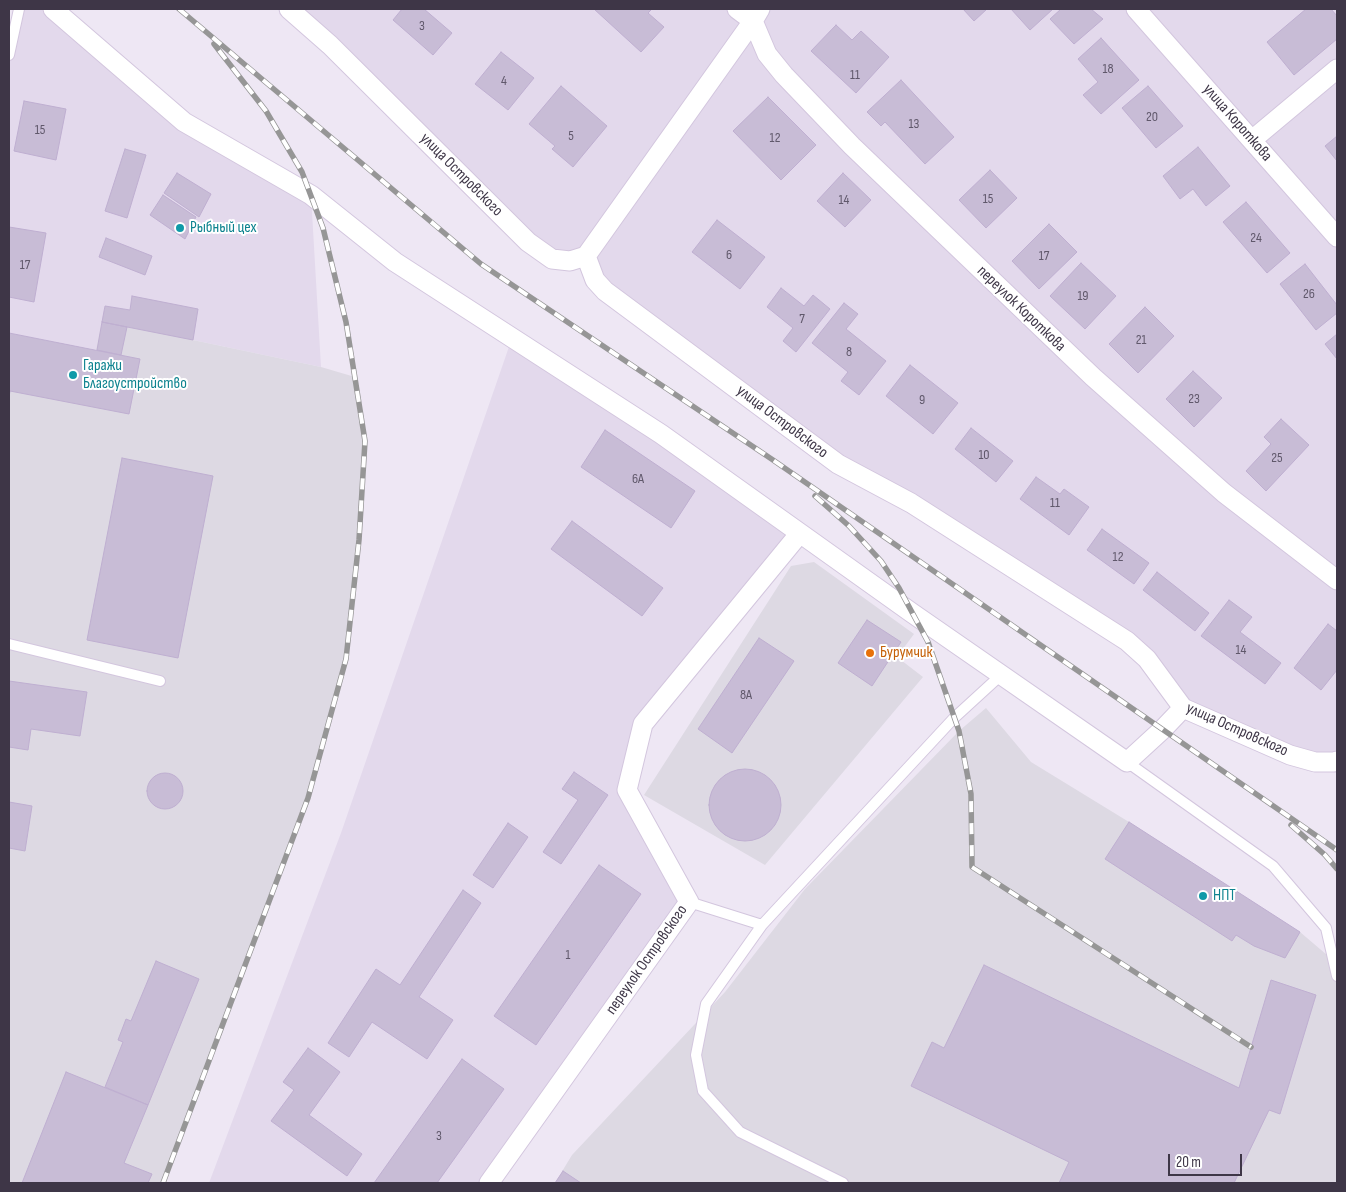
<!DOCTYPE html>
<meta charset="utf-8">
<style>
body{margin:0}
#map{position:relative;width:1346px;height:1192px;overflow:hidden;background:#eee7f4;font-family:"Sofia Sans Condensed",sans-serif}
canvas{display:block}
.frame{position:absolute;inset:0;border:10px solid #3e3647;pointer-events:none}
.scale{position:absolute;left:1168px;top:1154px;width:74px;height:22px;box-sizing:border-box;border:2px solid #3e3647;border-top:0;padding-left:6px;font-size:15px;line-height:18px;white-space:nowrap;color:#3e3647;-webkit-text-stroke:4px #fff;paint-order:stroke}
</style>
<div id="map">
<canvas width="1346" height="1192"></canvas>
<div class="frame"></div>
<div class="scale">20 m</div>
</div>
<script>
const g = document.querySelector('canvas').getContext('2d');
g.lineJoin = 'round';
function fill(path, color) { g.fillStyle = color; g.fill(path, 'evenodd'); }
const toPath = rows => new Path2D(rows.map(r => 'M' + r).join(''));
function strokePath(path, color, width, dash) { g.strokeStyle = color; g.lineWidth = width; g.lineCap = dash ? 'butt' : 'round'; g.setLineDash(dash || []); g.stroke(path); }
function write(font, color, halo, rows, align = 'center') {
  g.font = font + ' "Sofia Sans Condensed",sans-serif'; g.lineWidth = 4; g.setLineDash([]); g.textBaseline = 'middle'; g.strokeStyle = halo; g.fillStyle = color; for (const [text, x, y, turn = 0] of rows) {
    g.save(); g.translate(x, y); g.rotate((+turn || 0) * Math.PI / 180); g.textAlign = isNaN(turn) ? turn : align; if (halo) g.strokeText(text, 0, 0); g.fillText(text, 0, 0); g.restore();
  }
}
fill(toPath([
 [19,9,53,9,184,122,311,195,321,367,193,340,132,297,130,310,105,306,97,350,9,333,9,55],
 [289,9,1337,9,1337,761,1334,762,1183,708,1147,659,838,464,605,291,586,256,552,259],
 [512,338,800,533,643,725,627,790,689,902,489,1183,209,1183,341,833]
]), '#e3d9ec');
fill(toPath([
 [132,296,198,309,193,340,321,367,355,377,365,441,359,540,346,659,308,798,163,1183,9,1183,9,333,96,350,105,306,130,310],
 [814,562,914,634,897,657,923,677,765,865,644,795,791,566],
 [986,708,1031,762,1129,822,1300,932,1327,955,1337,947,1337,1183,555,1183,572,1155,725,992,805,889,959,731]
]), '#ddd9e3');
const building = toPath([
 [402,9,424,9,452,33,433,55,393,20,402,9],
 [594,9,652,9,648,13,664,27,641,52,594,9],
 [963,9,987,9,974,21,963,9],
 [1011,9,1053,9,1030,30,1011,9],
 [1061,9,1091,9,1103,19,1074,44,1050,19,1061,9],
 [1306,9,1331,9,1337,16,1337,39,1294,75,1267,42,1306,9],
 [836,25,852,40,861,31,889,57,856,93,811,51,836,25],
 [1101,38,1139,80,1101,114,1083,95,1098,82,1078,59,1101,38],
 [501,52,534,78,508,110,475,84,501,52],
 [901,80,954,137,925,164,885,122,881,126,867,112,901,80],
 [561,86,607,126,573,167,552,149,555,146,529,124,561,86],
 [1148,86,1183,126,1156,148,1122,108,1148,86],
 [768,97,816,145,781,180,733,131,768,97],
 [24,101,66,109,56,160,14,151,24,101],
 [1337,136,1337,161,1325,146,1337,136],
 [1198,147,1230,186,1206,206,1193,189,1180,199,1163,176,1198,147],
 [125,149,146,155,127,218,105,211,125,149],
 [990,170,1017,198,986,228,959,200,990,170],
 [177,173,211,194,199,217,164,193,177,173],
 [843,173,871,200,845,227,817,201,843,173],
 [163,195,196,217,185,239,150,215,163,195],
 [1246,202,1290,253,1267,273,1223,222,1246,202],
 [717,220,765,257,740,289,692,252,717,220],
 [1049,224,1077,252,1039,289,1012,261,1049,224],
 [9,227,46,233,34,302,9,297,9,227],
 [106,238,152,256,145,275,99,257,106,238],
 [1081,263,1116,296,1085,329,1050,296,1081,263],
 [1305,264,1337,305,1337,313,1316,330,1280,284,1305,264],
 [781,288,804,306,813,295,830,309,796,352,783,341,793,328,767,307,781,288],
 [132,296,198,309,193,340,102,322,105,306,130,310,132,296],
 [844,303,858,314,846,329,886,361,859,395,841,381,848,372,812,343,844,303],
 [1145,307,1174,336,1138,373,1109,344,1145,307],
 [102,322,127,327,121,355,97,350,102,322],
 [9,333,140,359,129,414,10,391,9,397,9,333],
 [1337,334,1337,359,1325,344,1337,334],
 [910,365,958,403,933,434,886,396,910,365],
 [1193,371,1222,398,1194,427,1166,399,1193,371],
 [1281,419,1309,445,1266,491,1246,471,1271,444,1264,437,1281,419],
 [971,428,1013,461,996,482,955,449,971,428],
 [605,430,695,491,671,528,581,467,605,430],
 [122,458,213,476,178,658,87,640,122,458],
 [1036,477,1060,494,1064,489,1089,507,1069,535,1020,499,1036,477],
 [572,521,663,588,642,616,551,549,572,521],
 [1102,529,1149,563,1134,584,1087,550,1102,529],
 [1157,572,1209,613,1195,631,1143,590,1157,572],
 [1229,600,1252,617,1240,632,1281,663,1265,684,1201,636,1229,600],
 [867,620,901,642,872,686,838,663,867,620],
 [1328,624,1337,631,1337,670,1321,690,1294,668,1328,624],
 [759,638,794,661,732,753,698,729,759,638],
 [9,681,87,692,80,736,31,729,28,750,9,747,9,681],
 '709 805a36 36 0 1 1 72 0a36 36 0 1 1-72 0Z',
 [574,772,608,795,561,864,543,852,578,800,562,789,574,772],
 '147 791a18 18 0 1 1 36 0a18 18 0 1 1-36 0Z',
 [9,802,32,806,25,851,9,848,9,802],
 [1129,822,1300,932,1285,958,1254,946,1236,935,1232,941,1105,859,1129,822],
 [508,823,528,837,493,888,473,875,508,823],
 [599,865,641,894,536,1045,494,1016,599,865],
 [463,890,481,903,419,997,453,1020,427,1059,372,1022,349,1057,328,1043,376,969,400,985,463,890],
 [156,961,199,979,148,1105,105,1087,123,1042,118,1040,126,1019,131,1021,156,961],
 [984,965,1239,1088,1271,980,1316,995,1280,1114,1269,1110,1234,1183,1059,1183,1069,1162,911,1086,932,1042,944,1048,984,965],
 [308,1048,340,1072,309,1115,362,1154,347,1176,271,1121,294,1090,283,1082,308,1048],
 [462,1059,504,1089,437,1183,374,1183,462,1059],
 [66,1072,148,1105,124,1163,152,1174,148,1183,22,1183,66,1072],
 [563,1171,581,1183,555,1183,563,1171]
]);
fill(building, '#c8bcd6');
strokePath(building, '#bfafd1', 1);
const service = toPath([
 [9,55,19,9],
 [9,644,160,681],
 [1127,762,1273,866,1326,928,1337,976],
 [689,902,762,925],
 [843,1183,740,1132,703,1091,696,1055,706,1004,762,925,954,718,1001,675]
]);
const minor = toPath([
 [53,9,184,122,311,195,395,262,661,434,912,613,1127,762,1163,729,1183,708],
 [289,9,330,45,528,242,552,259,570,261,586,256],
 [737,9,753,21,767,54,784,75,852,146,1093,377,1224,493,1337,580],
 [1136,9,1337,237],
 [1252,140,1337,69],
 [586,256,595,280,605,291,838,464,911,503,1127,641,1147,659,1183,708,1290,755,1315,762,1334,762,1337,761],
 [586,256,753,21,760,9],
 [489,1183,689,902,627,790,643,724,800,533]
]);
strokePath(service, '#d3c6de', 12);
strokePath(minor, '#d3c6de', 21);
strokePath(service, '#fff', 10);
strokePath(minor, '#fff', 19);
const rail = toPath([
 [179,9,481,264,773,460,1337,850],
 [815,496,849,526,881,561,899,588,928,642,959,731,971,794,972,867,1251,1047],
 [1291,825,1325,855,1337,869],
 [163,1183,308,798,346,659,359,540,365,441,346,322,323,228,302,172,266,111,214,44]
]);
strokePath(rail, '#969696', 5.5);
strokePath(rail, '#fff', 4, [11]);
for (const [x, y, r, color] of [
 [180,228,5,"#0f9aa8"],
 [73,375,5,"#0f9aa8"],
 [870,653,5,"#e8710a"],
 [1203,896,5,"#0f9aa8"]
]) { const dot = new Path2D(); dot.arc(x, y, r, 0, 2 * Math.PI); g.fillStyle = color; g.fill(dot); strokePath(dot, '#fff', 2); }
write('14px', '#60586b', null, [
 ["3",422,26],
 ["18",1108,69],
 ["11",855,75],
 ["4",504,81],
 ["20",1152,117],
 ["13",914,124],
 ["15",40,130],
 ["5",571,136],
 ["12",775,138],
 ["15",988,199],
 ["14",844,200],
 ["24",1256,238],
 ["6",729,255],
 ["17",1044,256],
 ["17",25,265],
 ["26",1309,294],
 ["19",1083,296],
 ["7",802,319],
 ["21",1141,340],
 ["8",849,352],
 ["23",1194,399],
 ["9",922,400],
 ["10",984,455],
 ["25",1277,458],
 ["6А",638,479],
 ["11",1055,503],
 ["12",1118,557],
 ["14",1241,650],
 ["8А",746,695],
 ["1",568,955],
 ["3",439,1136]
]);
write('16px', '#3e3647', '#fff', [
 ["улица Короткова",1237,123,49],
 ["улица Островского",461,175,45],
 ["переулок Короткова",1021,309,44],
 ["улица Островского",782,422,37],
 ["улица Островского",1237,730,24],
 ["переулок Островского",647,960,-55]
]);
write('16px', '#0d838f', '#fff', [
 ["Рыбный цех",190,228],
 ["Гаражи",83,366],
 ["Благоустройство",83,384],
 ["НПТ",1213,896]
], 'left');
write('16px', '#c56008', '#fff', [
 ["Бурумчик",880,653]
], 'left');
</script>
